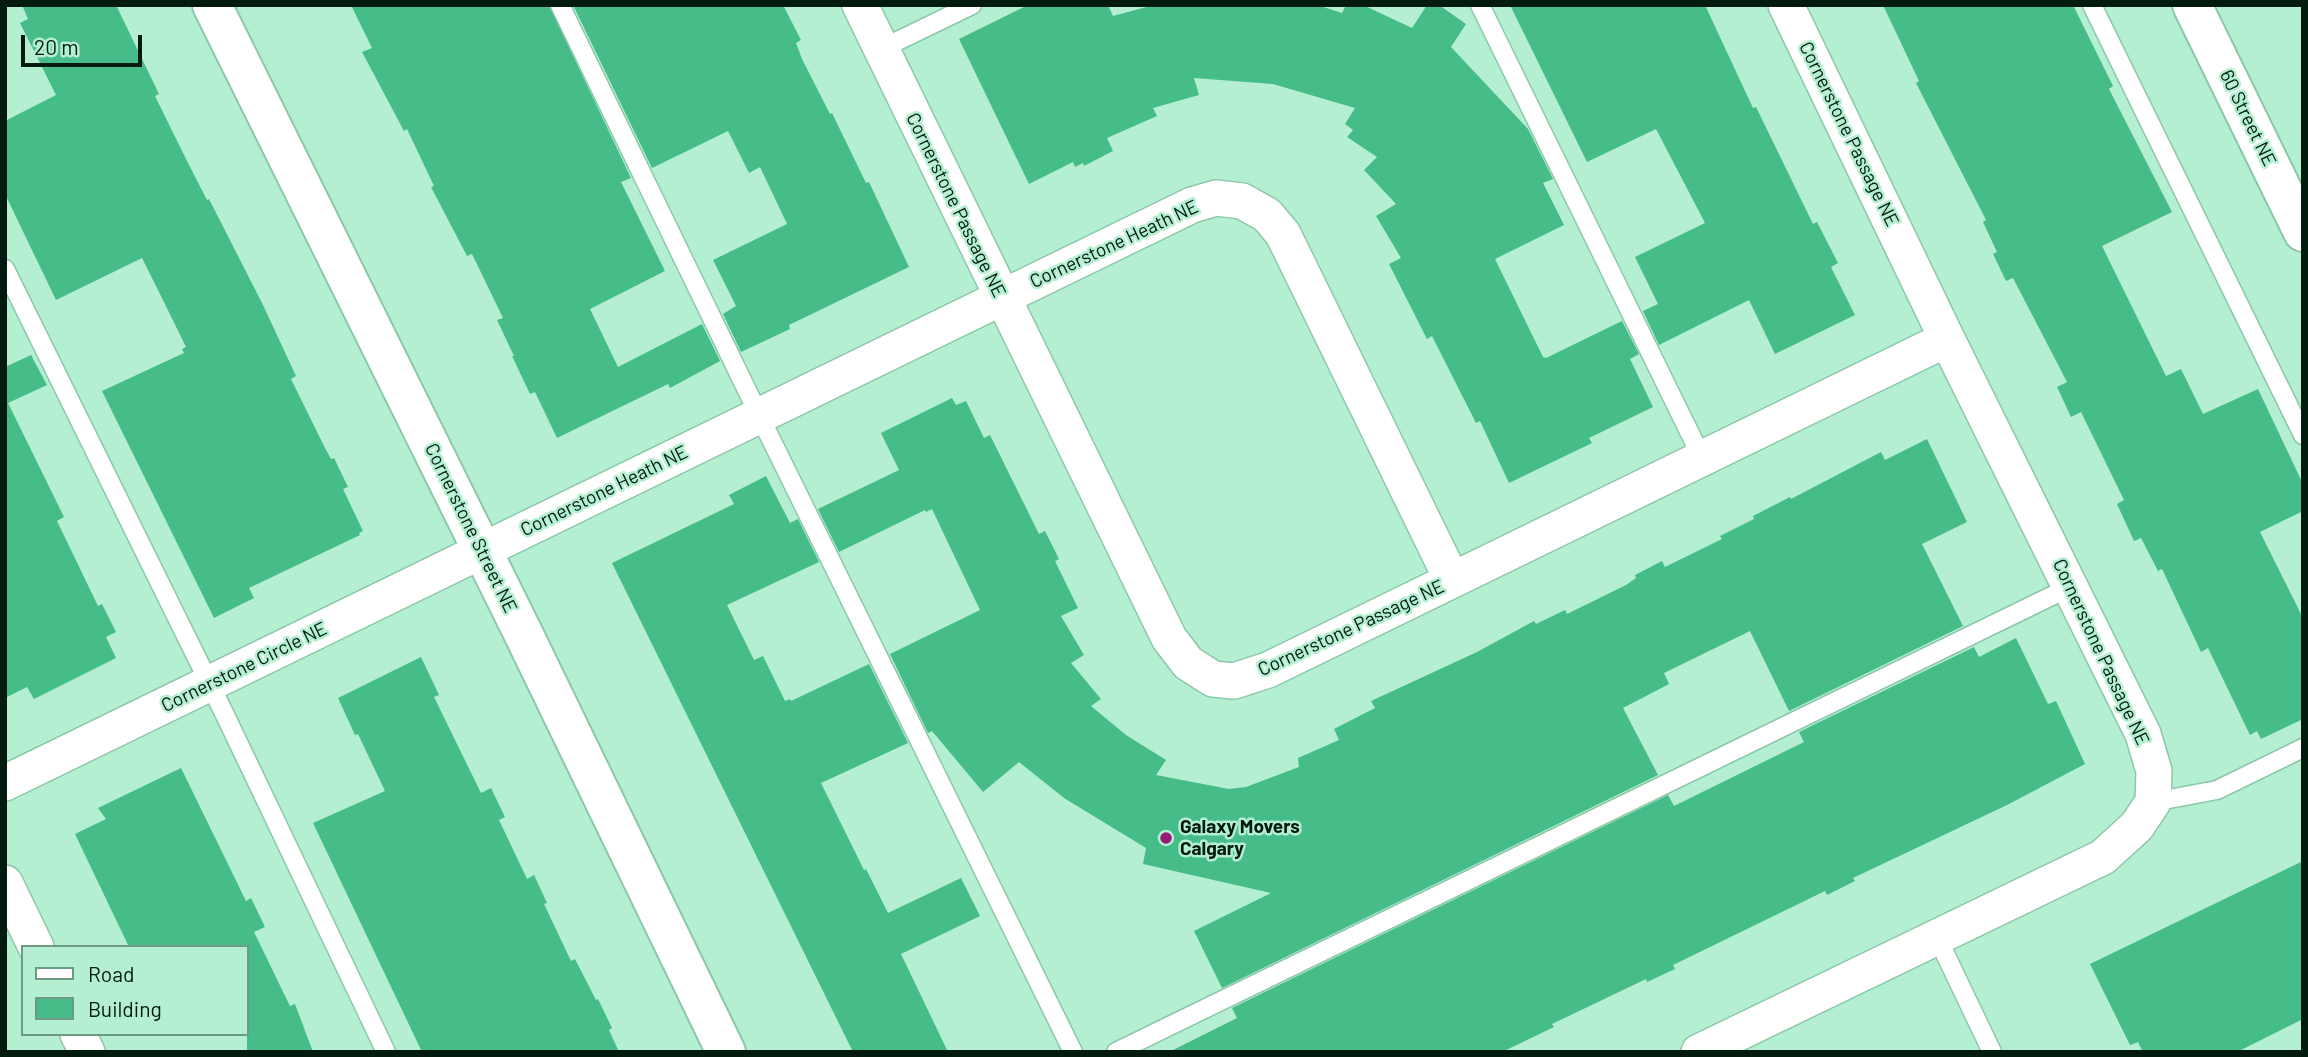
<!DOCTYPE html>
<style>
body{margin:0}
#map{position:relative;width:2308px;height:1057px;overflow:hidden;background:#b3efd0;font-family:Barlow,sans-serif}
canvas{display:block}
.frame{position:absolute;inset:0;border:7px solid #031a0f;pointer-events:none}
.legend{position:absolute;left:21px;top:945px;width:228px;height:91px;box-sizing:border-box;background:#b3efd0;border:2px solid #6d9a83;margin:0;padding:9px 12px;list-style:none;font-size:21px;color:#031a0f}
.legend li{display:flex;align-items:center;gap:14px;height:35px}
.legend b{width:35px;border:2px solid #6d9a83}
.scale{position:absolute;left:21px;top:35px;width:121px;height:32px;box-sizing:border-box;border:4px solid #031a0f;border-top:0;padding-left:9px;font-size:21px;line-height:24px;white-space:nowrap;color:#031a0f;-webkit-text-stroke:5px #b3efd0;paint-order:stroke}
</style>
<div id="map">
<canvas width="2308" height="1057"></canvas>
<div class="frame"></div>
<ul class="legend">
<li><b style="height:9px;background:#fff"></b>Road</li>
<li><b style="height:19px;background:#46bc89"></b>Building</li>
</ul>
<div class="scale">20 m</div>
</div>
<script>
const g = document.querySelector('canvas').getContext('2d');
g.lineJoin = 'round';
function fill(path, color) { g.fillStyle = color; g.fill(path, 'evenodd'); }
const toPath = rows => new Path2D(rows.map(r => 'M' + r).join(''));
function strokePath(path, color, width, dash) { g.strokeStyle = color; g.lineWidth = width; g.lineCap = dash ? 'butt' : 'round'; g.setLineDash(dash || []); g.stroke(path); }
function write(font, color, halo, rows, align = 'center') {
  g.font = font + ' Barlow,sans-serif'; g.lineWidth = 5; g.setLineDash([]); g.textBaseline = 'middle'; g.strokeStyle = halo; g.fillStyle = color; for (const [text, x, y, turn = 0] of rows) {
    g.save(); g.translate(x, y); g.rotate((+turn || 0) * Math.PI / 180); g.textAlign = isNaN(turn) ? turn : align; if (halo) g.strokeText(text, 0, 0); g.fillText(text, 0, 0); g.restore();
  }
}
fill(toPath([
 [22,5,116,5,159,94,155,96,186,159,207,200,209,199,263,305,296,376,291,379,325,448,331,459,334,458,348,487,343,489,363,531,359,533,360,535,249,588,254,598,214,618,102,391,184,353,182,349,186,347,159,292,142,258,56,300,5,194,5,121,56,95,20,23,28,19],
 [351,5,549,5,631,178,621,182,665,271,590,309,618,367,702,324,720,361,670,388,668,384,557,438,535,392,530,394,512,356,514,356,497,320,503,318,472,254,467,256,431,187,434,186,407,129,404,131,362,52,372,48],
 [573,5,783,5,801,40,796,43,802,59,830,114,832,113,866,183,869,182,909,267,789,325,790,329,741,352,723,314,736,306,713,260,787,224,760,167,749,173,728,131,652,168],
 [1028,5,1108,5,1113,16,1154,5,1317,5,1342,13,1346,5,1363,5,1412,28,1427,5,1439,5,1466,24,1451,47,1528,129,1553,179,1543,183,1564,225,1495,259,1543,357,1546,358,1622,321,1639,354,1630,359,1653,407,1589,438,1592,443,1509,483,1480,421,1476,423,1432,336,1427,339,1389,264,1401,258,1376,216,1396,204,1364,170,1377,157,1347,137,1353,130,1345,124,1355,108,1273,84,1194,78,1199,95,1153,108,1157,116,1107,138,1113,151,1084,166,1083,163,1075,167,1073,162,1029,184,959,39],
 [1510,5,1705,5,1753,108,1756,107,1813,224,1817,222,1838,263,1831,267,1855,315,1775,354,1749,300,1659,345,1643,311,1658,304,1635,257,1705,223,1656,129,1587,162],
 [1883,5,2073,5,2113,86,2109,89,2172,212,2102,246,2166,376,2181,369,2203,414,2258,389,2303,484,2303,511,2260,532,2303,618,2303,719,2261,739,2257,731,2250,735,2208,648,2201,652,2162,569,2158,571,2141,538,2134,541,2117,504,2124,500,2081,412,2071,417,2057,387,2067,382,2013,278,2006,281,1993,254,1997,252,1983,222,1986,220,1916,83,1919,81],
 [31,355,47,385,8,403,64,517,57,521,98,606,102,604,116,632,106,637,116,658,34,699,27,687,5,698,5,367],
 [952,398,956,405,966,401,984,438,990,435,1039,534,1045,531,1059,559,1055,561,1078,608,1061,616,1084,655,1071,663,1101,699,1091,706,1126,735,1166,760,1156,775,1229,789,1246,787,1299,767,1298,758,1339,740,1334,729,1375,708,1371,701,1477,652,1534,621,1536,624,1565,610,1567,614,1626,585,1636,578,1635,575,1662,561,1665,567,1722,539,1720,536,1754,519,1753,516,1790,497,1791,499,1881,452,1885,460,1927,439,1967,522,1922,544,1963,626,1789,711,1750,631,1664,673,1669,684,1623,708,1658,775,1222,988,1194,931,1271,893,1143,864,1146,848,1064,798,1019,762,983,792,932,731,928,733,890,654,980,610,932,509,926,512,925,510,839,552,818,509,899,470,881,433],
 [766,476,790,523,798,519,819,562,727,605,754,660,763,656,785,701,790,699,791,701,869,664,908,743,821,783,864,870,866,869,888,913,961,878,980,916,901,954,948,1052,853,1052,612,563,734,504,729,495],
 [2016,638,2048,704,2056,701,2085,764,2007,805,1853,878,1855,881,1827,895,1825,891,1673,965,1675,969,1647,982,1646,979,1552,1024,1554,1027,1502,1052,1169,1052,1237,1018,1232,1008,1668,795,1674,806,1804,742,1799,732,1974,647,1979,657],
 [421,657,439,695,434,697,481,793,491,788,505,817,499,820,527,879,534,875,547,903,544,904,571,961,575,959,596,1000,598,999,612,1028,609,1030,619,1052,422,1052,313,823,385,791,358,734,355,735,338,698],
 [181,768,246,901,251,898,265,927,254,932,290,1006,295,1004,313,1052,247,1052,247,947,129,947,75,834,106,819,98,808],
 [2303,861,2303,1019,2237,1052,2143,1052,2138,1042,2130,1045,2090,964]
]), '#46bc89');
const service = toPath([
 [560,5,759,415,1073,1052],
 [1480,5,1702,458],
 [2092,5,2303,435],
 [881,49,972,5],
 [5,269,226,717,386,1052],
 [2153,802,2217,790,2303,748],
 [1937,937,1992,1052],
 [1116,1052,2070,587]
]);
const minor = toPath([
 [860,5,1169,638,1188,663,1213,679,1234,681,1268,670,1947,339],
 [5,783,1192,205,1216,198,1242,201,1267,215,1283,234,1452,580],
 [5,883,36,947],
 [78,1034,87,1052],
 [1699,1052,2103,857,2137,826,2153,802,2154,771,2143,734,1947,339,1786,5]
]);
const tertiary = toPath([
 [212,5,523,633,726,1052]
]);
const secondary = toPath([
 [2192,5,2303,232]
]);
strokePath(service, '#8cc7a9', 21);
strokePath(minor, '#8cc7a9', 38);
strokePath(tertiary, '#8cc7a9', 42);
strokePath(secondary, '#8cc7a9', 42);
strokePath(service, '#fff', 18);
strokePath(minor, '#fff', 35);
strokePath(tertiary, '#fff', 38);
strokePath(secondary, '#fff', 38);
for (const [x, y, r, color] of [
 [1166,838,7,"#951a74"]
]) { const dot = new Path2D(); dot.arc(x, y, r, 0, 2 * Math.PI); g.fillStyle = color; g.fill(dot); strokePath(dot, '#b3efd0', 2.5); }
write('19px', '#031a0f', '#b3efd0', [
 ["60 Street NE",2248,118,64],
 ["Cornerstone Passage NE",1849,134,64],
 ["Cornerstone Passage NE",956,205,64],
 ["Cornerstone Heath NE",1114,244,-25],
 ["Cornerstone Heath NE",604,491,-26],
 ["Cornerstone Street NE",471,528,64],
 ["Cornerstone Passage NE",1351,628,-25],
 ["Cornerstone Passage NE",2101,652,65],
 ["Cornerstone Circle NE",244,667,-26]
]);
write('bold 19px', '#031a0f', '#b3efd0', [
 ["Galaxy Movers",1180,827],
 ["Calgary",1180,849]
], 'left');
</script>
